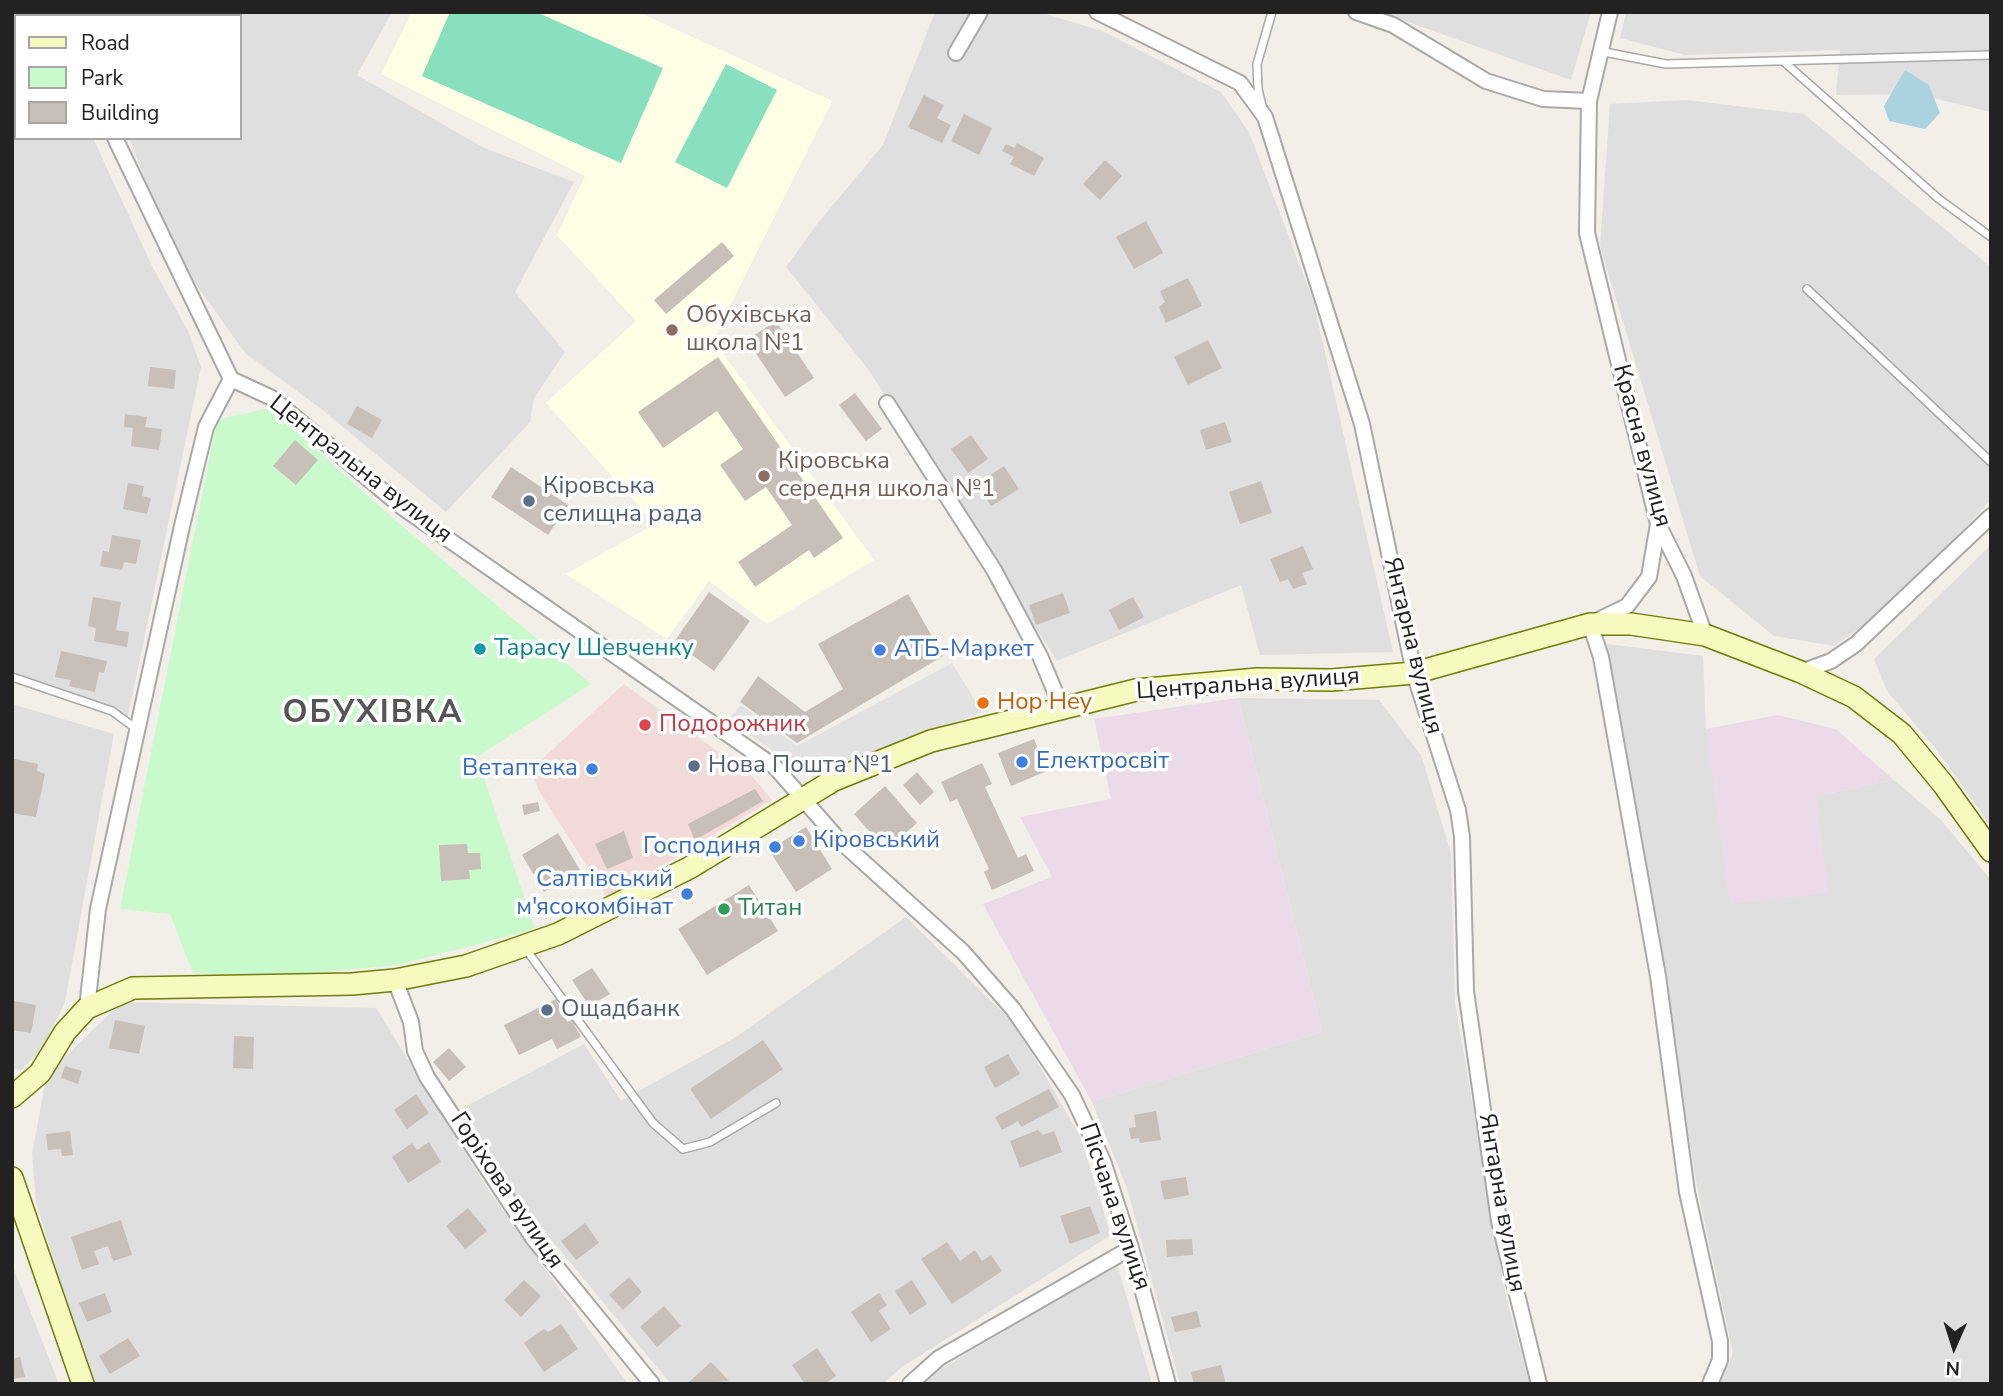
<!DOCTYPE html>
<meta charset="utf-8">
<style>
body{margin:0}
#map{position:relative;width:2003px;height:1396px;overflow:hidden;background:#f2efe9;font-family:"Nunito Sans",sans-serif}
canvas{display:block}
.frame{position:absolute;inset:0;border:14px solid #222;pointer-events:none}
.legend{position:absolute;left:14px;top:14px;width:228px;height:126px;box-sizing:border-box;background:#fff;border:2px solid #a7a7a7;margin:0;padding:9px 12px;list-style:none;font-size:21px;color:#222}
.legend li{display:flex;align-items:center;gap:14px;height:35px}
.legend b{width:35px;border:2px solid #a7a7a7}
.north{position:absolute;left:1919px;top:1312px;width:70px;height:70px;-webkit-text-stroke:5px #fff;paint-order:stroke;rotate:183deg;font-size:19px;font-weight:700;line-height:28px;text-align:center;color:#222}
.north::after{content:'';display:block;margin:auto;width:24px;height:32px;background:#222;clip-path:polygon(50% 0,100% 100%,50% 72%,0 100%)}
</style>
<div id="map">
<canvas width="2003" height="1396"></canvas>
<div class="frame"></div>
<ul class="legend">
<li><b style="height:9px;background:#f7fabf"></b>Road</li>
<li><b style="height:19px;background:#c8facc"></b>Park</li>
<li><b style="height:19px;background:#c7bfb8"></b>Building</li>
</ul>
<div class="north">N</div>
</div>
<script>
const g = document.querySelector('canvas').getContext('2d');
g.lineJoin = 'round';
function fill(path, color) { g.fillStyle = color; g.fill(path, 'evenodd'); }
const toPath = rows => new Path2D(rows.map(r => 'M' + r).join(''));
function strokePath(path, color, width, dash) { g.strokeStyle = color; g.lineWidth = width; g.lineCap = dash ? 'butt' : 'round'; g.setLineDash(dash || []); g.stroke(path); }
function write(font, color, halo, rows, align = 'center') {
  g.font = font + ' "Nunito Sans",sans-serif'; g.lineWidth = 7; g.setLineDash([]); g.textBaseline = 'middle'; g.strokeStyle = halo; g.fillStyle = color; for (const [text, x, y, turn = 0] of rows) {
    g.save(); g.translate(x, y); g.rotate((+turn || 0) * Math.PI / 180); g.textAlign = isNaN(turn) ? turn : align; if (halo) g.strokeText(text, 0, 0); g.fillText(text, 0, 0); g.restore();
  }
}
fill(toPath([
 [12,12,64,12,65,16,16,16,16,138,93,138,152,266,188,331,201,367,128,716,12,674],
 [95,12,392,12,357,75,484,148,574,182,515,292,565,352,534,398,530,422,446,512,320,408,245,353,188,273,144,177,129,138,240,138,240,16,96,16],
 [935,12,1039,12,1102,31,1221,92,1249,132,1313,300,1393,652,1260,655,1241,585,1057,661,868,369,786,267,817,224,883,145],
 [1380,12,1591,12,1571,80],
 [1626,12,1991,12,1991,112,1916,94,1836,95,1840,50,1685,55,1620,38],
 [1686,100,1804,114,1991,267,1991,500,1889,608,1834,646,1774,636,1700,576,1600,246,1610,104],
 [1991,545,1991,827,1937,750,1887,691,1874,659],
 [1607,644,1703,656,1706,729,1816,796,1894,780,1941,820,1991,880,1991,1384,1718,1384,1733,1353,1698,1192],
 [1238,698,1379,700,1421,755,1451,853,1455,1003,1506,1298,1530,1384,1180,1384,1127,1188,1092,1102,1322,1032],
 [12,704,114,734,65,1002,43,1048,21,1070,12,1068],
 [906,917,1016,1025,1080,1136,1111,1235,902,1367,883,1384,671,1384,519,1201,463,1108,584,1044,621,1101,736,1037],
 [122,1002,376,1008,489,1191,628,1384,90,1384,36,1202,32,1154,47,1074],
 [12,1264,59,1384,12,1384],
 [1117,1264,1152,1384,921,1384,934,1373]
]), '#e0dfdf');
fill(toPath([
 [624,684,752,776,772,800,607,898,538,789,530,770]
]), '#f2dad9');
fill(toPath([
 [1238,698,1322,1032,1092,1102,983,904,1052,877,1020,817,1111,799,1094,719],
 [1777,715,1836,729,1894,780,1816,796,1828,893,1730,904,1706,729]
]), '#ebdbe8');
fill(toPath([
 [412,12,638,12,832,101,713,340,874,560,767,624,709,581,667,639,566,574,655,524,546,403,636,321,557,235,585,176,381,74]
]), '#ffffe5');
fill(toPath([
 [270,408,395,520,591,684,477,757,535,929,398,965,267,977,193,973,170,914,120,909,217,420]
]), '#c8facc');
fill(toPath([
 [450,12,536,12,663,68,621,163,422,76],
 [726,64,777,90,727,188,675,162]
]), '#88e0be');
fill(toPath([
 [952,663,982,712,813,778,728,720,741,705,797,746]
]), '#e2e2e2');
fill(toPath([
 [1905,70,1929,85,1940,113,1925,129,1889,121,1884,106]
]), '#aad3df');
fill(toPath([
 [924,95,944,105,937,118,951,125,942,143,908,127],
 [964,114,992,128,979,155,951,141],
 [1017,143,1044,158,1034,176,1010,164,1014,157,1002,151,1006,144,1015,148],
 [1105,160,1122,176,1100,200,1083,184],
 [1146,221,1163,253,1134,269,1116,237],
 [722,242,734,256,666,314,654,300],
 [1188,278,1202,306,1166,323,1159,307,1165,302,1160,291],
 [776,321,814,378,785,397,747,340],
 [1208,340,1222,368,1188,385,1174,357],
 [718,357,843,538,814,558,809,550,755,587,738,562,792,525,766,487,745,501,720,465,743,449,717,411,663,448,638,412],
 [150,367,176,370,174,389,148,386],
 [855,393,882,429,866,441,839,405],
 [357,406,382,420,372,438,347,424],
 [125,414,147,417,145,427,162,429,159,450,131,446,133,428,124,427],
 [1225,422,1232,442,1206,450,1200,430],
 [971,435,988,459,968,473,951,449],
 [295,440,318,460,296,485,273,466],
 [1004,466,1019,489,991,506,977,484],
 [511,467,568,505,548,535,491,497],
 [1261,481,1272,513,1240,524,1229,492],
 [128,483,144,486,142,496,151,498,147,514,123,509],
 [112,535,141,540,136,564,124,562,122,570,100,566,103,551,109,552],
 [1303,546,1313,569,1302,573,1307,584,1293,589,1288,579,1280,582,1270,559],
 [709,592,750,621,714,671,674,642],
 [1063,593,1070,613,1036,625,1029,605],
 [908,594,943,656,797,743,740,702,758,676,805,712,843,689,818,644],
 [93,597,121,602,116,630,129,632,127,647,94,641,96,628,88,626],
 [1133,597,1144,617,1119,630,1109,610],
 [61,651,107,661,104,673,99,672,95,692,69,686,71,680,55,677],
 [1034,739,1047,771,1011,786,998,753],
 [14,759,38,764,37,771,45,774,36,817,12,813],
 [982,763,992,784,985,787,1018,858,1026,854,1034,871,992,890,984,872,989,869,957,799,950,802,941,782],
 [917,772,934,792,920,805,903,785],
 [885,786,917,823,896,841,887,831,877,840,854,814],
 [755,789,763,801,695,840,688,824],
 [538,802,540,811,524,815,522,805],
 [806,827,832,869,796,892,769,850],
 [624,831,633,858,607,869,595,844],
 [558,833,580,870,544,892,522,855],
 [467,844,468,853,480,853,481,869,469,870,470,879,441,881,439,845],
 [749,885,778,931,707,975,678,929],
 [592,968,610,994,589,1006,572,980],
 [556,999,567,1022,572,1020,581,1037,557,1049,552,1039,519,1055,504,1025],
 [14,1001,36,1005,31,1033,12,1030],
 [115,1020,145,1026,139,1054,109,1048],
 [234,1036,254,1037,253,1069,233,1068],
 [763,1040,783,1069,711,1119,690,1089],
 [449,1048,466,1067,449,1081,433,1062],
 [1008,1054,1020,1074,995,1088,984,1067],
 [65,1066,82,1071,78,1084,61,1078],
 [1049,1089,1059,1107,1021,1127,1018,1121,1002,1130,995,1117],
 [416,1094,429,1113,407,1129,394,1110],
 [1156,1111,1161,1140,1140,1143,1139,1138,1131,1139,1129,1128,1136,1127,1134,1115],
 [1038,1130,1043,1135,1054,1131,1062,1152,1020,1168,1010,1141],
 [70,1131,73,1155,62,1156,61,1149,48,1150,46,1134],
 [429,1142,441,1162,408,1183,392,1157,412,1143,417,1150],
 [1186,1177,1189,1195,1164,1200,1160,1181],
 [1090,1206,1100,1233,1070,1244,1060,1216],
 [468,1208,487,1231,465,1249,446,1226],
 [121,1220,132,1255,113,1261,108,1246,94,1251,99,1264,82,1270,71,1237],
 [585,1223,599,1243,576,1260,561,1241],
 [1192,1239,1193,1255,1167,1257,1166,1240],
 [947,1242,960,1261,975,1250,982,1261,991,1255,1002,1271,952,1304,921,1259],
 [629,1277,642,1292,623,1310,609,1295],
 [524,1280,541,1296,521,1317,504,1300],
 [912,1280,927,1304,910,1315,895,1291],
 [105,1293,112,1312,87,1322,79,1303],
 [879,1293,887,1305,879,1311,891,1329,871,1342,851,1312],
 [664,1306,681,1326,657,1347,640,1327],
 [1197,1311,1201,1327,1175,1332,1171,1317],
 [561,1324,578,1349,544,1372,524,1343,544,1329,548,1332],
 [128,1338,140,1356,110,1374,99,1356],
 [817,1348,836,1376,825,1384,805,1384,792,1365],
 [20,1357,25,1377,12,1379,12,1359],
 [711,1362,729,1381,690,1384,689,1382],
 [1221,1365,1226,1384,1194,1384,1191,1372]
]), '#c7bfb8');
const lane = toPath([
 [1599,51,1666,64,1991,55],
 [1783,61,1939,199,1991,237],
 [1262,106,1258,89,1257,64,1272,12],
 [1807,289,1991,462],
 [12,677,112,711,138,730],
 [525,948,653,1123,683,1149,710,1142,776,1103]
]);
const street = toPath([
 [84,12,84,16],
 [1097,12,1240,83,1265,117,1362,424,1414,673,1458,810,1462,837,1466,991,1499,1221,1539,1384],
 [1356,12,1393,25,1486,81,1543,99,1589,101],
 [1610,12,1589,101,1587,233,1658,524,1684,576,1705,635],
 [956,53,980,12],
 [115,138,231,379],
 [231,379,272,398,402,507,775,767,839,840,963,952,1013,1009,1072,1095,1103,1161,1131,1248,1168,1384],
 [887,403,994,570,1040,656,1061,706],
 [1658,524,1649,577,1627,606,1590,624,1601,657,1658,976,1687,1192,1720,1341,1720,1360,1710,1384],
 [1801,672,1831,661,1856,644,1991,516],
 [395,980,411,1022,415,1051,427,1077,533,1238,652,1384],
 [87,1008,98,909,182,526,206,427,231,379],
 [910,1384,939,1358,1131,1248]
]);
const secondary = toPath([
 [12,1097,40,1073,65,1032,87,1008,133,988,352,984,395,980,466,966,558,934,691,867,834,780,931,741,1136,690,1257,679,1332,680,1414,673,1590,624,1631,624,1705,635,1801,672,1854,697,1902,734,1943,784,1991,851],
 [12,1178,83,1384]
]);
strokePath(lane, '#a9a9a9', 10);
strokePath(street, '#a9a9a9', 18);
strokePath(secondary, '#707d05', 24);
strokePath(lane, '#fff', 7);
strokePath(street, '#fff', 14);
strokePath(secondary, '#f7fabf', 21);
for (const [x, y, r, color] of [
 [672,330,7,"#8d6e63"],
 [764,476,7,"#8d6e63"],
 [529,501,7,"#5c6f8a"],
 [480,649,7,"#0f9aa8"],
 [880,650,7,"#3f7fe0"],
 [983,703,7,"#e8710a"],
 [645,725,7,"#e0444e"],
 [1022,762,7,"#3f7fe0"],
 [694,766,7,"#5c6f8a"],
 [592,769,7,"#3f7fe0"],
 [799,841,7,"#3f7fe0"],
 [775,847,7,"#3f7fe0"],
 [687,894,7,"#3f7fe0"],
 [724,909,7,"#2e9e5b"],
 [547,1010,7,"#5c6f8a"]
]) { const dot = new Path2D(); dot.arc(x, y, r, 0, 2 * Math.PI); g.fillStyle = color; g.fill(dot); strokePath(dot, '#fff', 2.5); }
write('24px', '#785e54', '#fff', [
 ["Обухівська",686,316],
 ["школа №1",686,344],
 ["Кіровська",778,462],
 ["середня школа №1",778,490]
], 'left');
write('24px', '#222', '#fff', [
 ["Красна вулиця",1641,446,75],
 ["Центральна вулиця",360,470,38],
 ["Янтарна вулиця",1412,646,76],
 ["Центральна вулиця",1248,685,-4],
 ["Горіхова вулиця",506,1191,56],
 ["Янтарна вулиця",1501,1203,80],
 ["Пісчана вулиця",1114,1207,71]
]);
write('24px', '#4e5e75', '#fff', [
 ["Кіровська",543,487],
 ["селищна рада",543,515],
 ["Нова Пошта №1",708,766],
 ["Ощадбанк",561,1010]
], 'left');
write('24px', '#0d838f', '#fff', [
 ["Тарасу Шевченку",494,649]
], 'left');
write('24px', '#366cbe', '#fff', [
 ["АТБ-Маркет",894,650],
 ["Електросвіт",1036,762],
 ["Ветаптека",578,769,"right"],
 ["Кіровський",813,841],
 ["Господиня",761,847,"right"],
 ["Салтівський",673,880,"right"],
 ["м'ясокомбінат",673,908,"right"]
], 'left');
write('24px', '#c56008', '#fff', [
 ["Hop Hey",997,703]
], 'left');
write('24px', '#be3a42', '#fff', [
 ["Подорожник",659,725]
], 'left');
write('24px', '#27864d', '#fff', [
 ["Титан",738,909]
], 'left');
g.letterSpacing = '2px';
write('bold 32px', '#555', '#fff', [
 ["ОБУХІВКА",373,714]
]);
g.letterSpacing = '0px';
</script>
